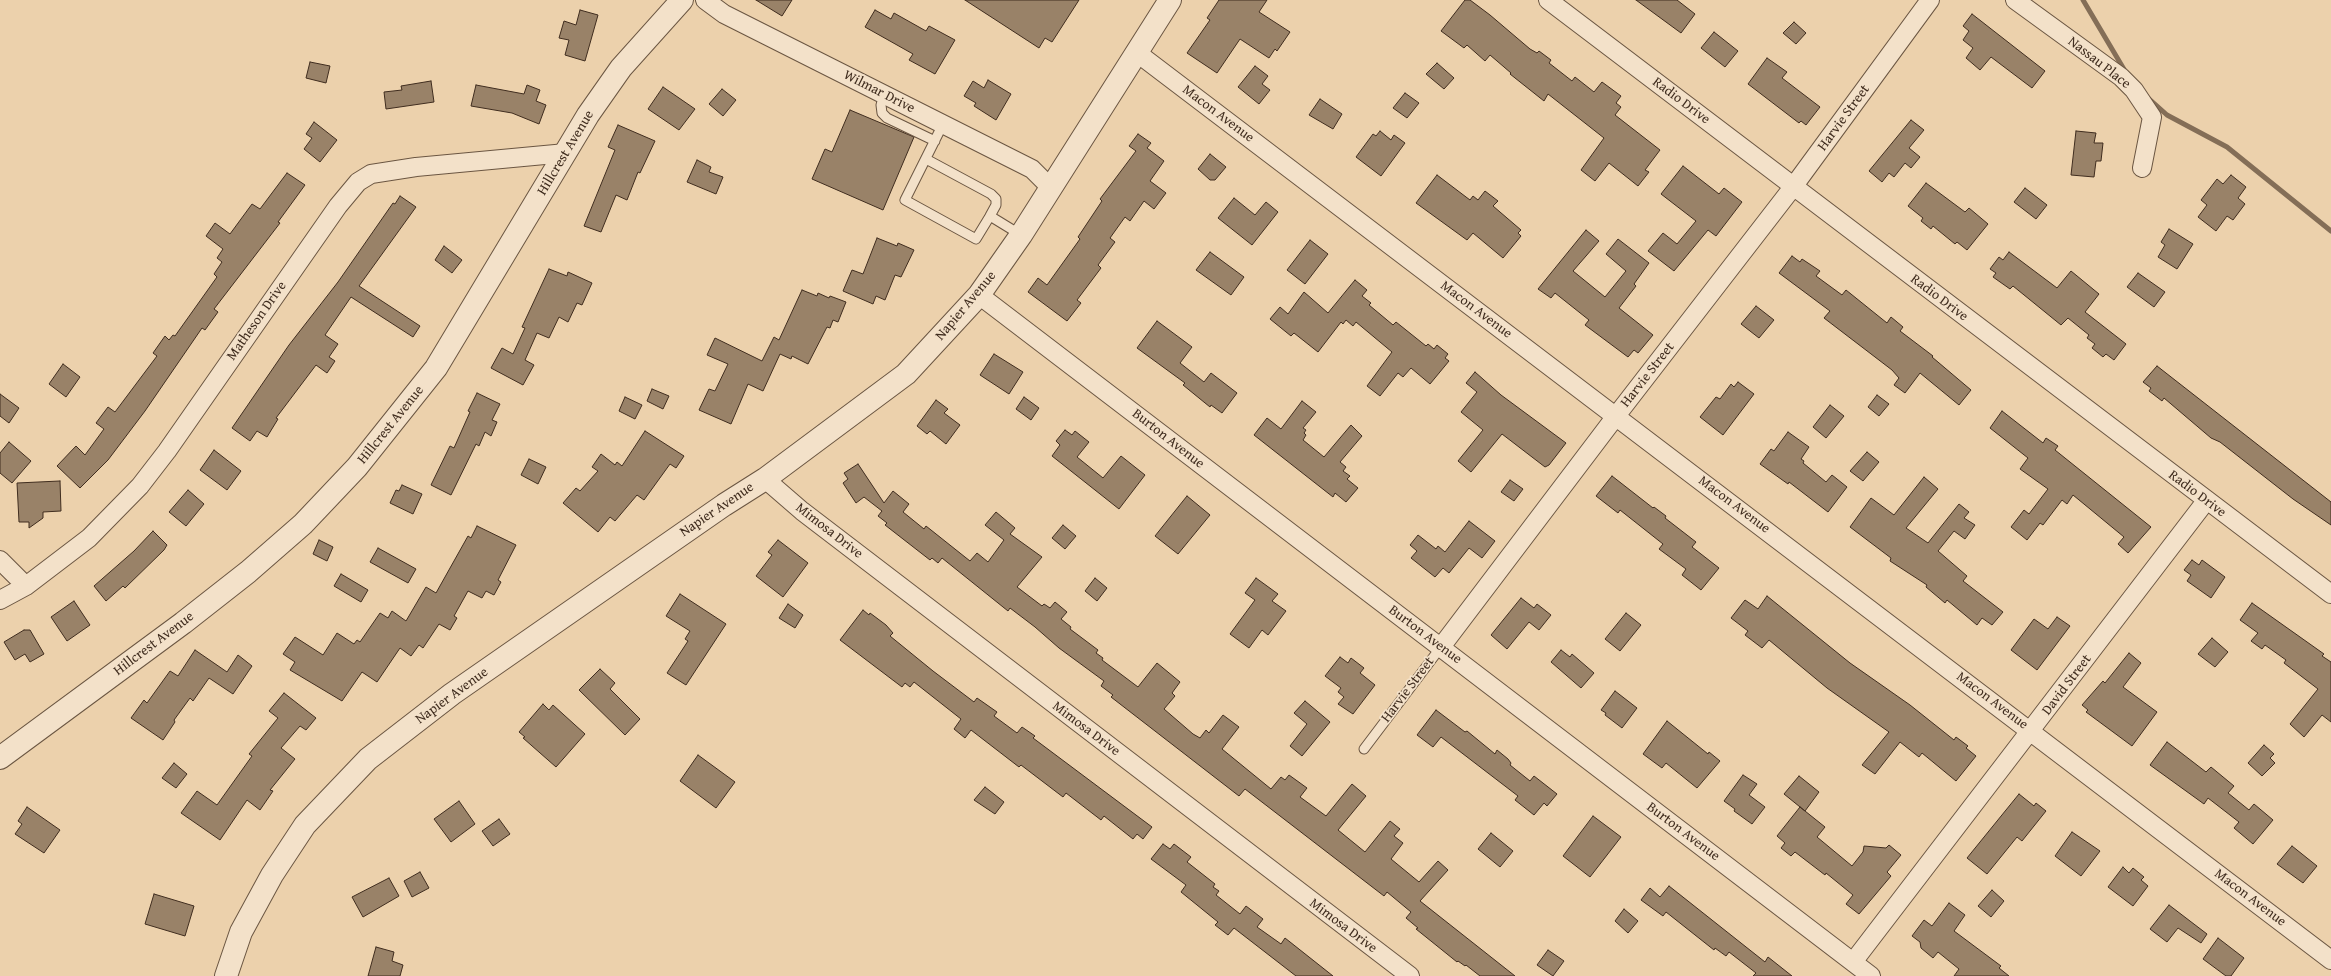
<!DOCTYPE html>
<style>
body{margin:0}
canvas{display:block;background:#ecd1ac}
</style>
<canvas width="2331" height="976"></canvas>
<script>
const g = document.querySelector('canvas').getContext('2d');
g.lineJoin = 'round';
const toPath = rows => new Path2D(rows.map(r => 'M' + r).join(''));
function strokePath(path, color, width, dash) { g.strokeStyle = color; g.lineWidth = width; g.lineCap = dash ? 'butt' : 'round'; g.setLineDash(dash || []); g.stroke(path); }
function fill(path, color) { g.fillStyle = color; g.fill(path, 'evenodd'); }
function write(font, color, halo, rows, align = 'center') {
  g.font = font + ' "Gentium Book Plus",serif'; g.lineWidth = 3.5; g.setLineDash([]); g.textBaseline = 'middle'; g.strokeStyle = halo; g.fillStyle = color; for (const [text, x, y, turn = 0] of rows) {
    g.save(); g.translate(x, y); g.rotate((+turn || 0) * Math.PI / 180); g.textAlign = isNaN(turn) ? turn : align; if (halo) g.strokeText(text, 0, 0); g.fillText(text, 0, 0); g.restore();
  }
}
strokePath(toPath([
 [2083,0,2125,71],
 [2148,98,2167,115,2227,147,2331,231]
]), '#846e57', 5);
const building = toPath([
 [756,0,792,0,782,16,756,0],
 [965,0,1079,0,1052,42,1045,38,1039,48,965,0],
 [1219,0,1267,0,1259,12,1290,32,1277,51,1275,49,1269,58,1240,39,1217,73,1187,53,1210,20,1207,18,1219,0],
 [1465,0,1470,0,1490,15,1530,49,1537,53,1539,51,1551,60,1549,63,1572,81,1575,77,1594,92,1602,82,1621,96,1616,103,1621,107,1615,115,1660,150,1645,170,1649,172,1638,186,1609,163,1595,181,1581,170,1604,138,1548,94,1544,101,1510,74,1511,73,1490,55,1485,61,1467,45,1464,48,1441,31,1465,0],
 [1636,0,1677,0,1695,14,1681,33,1636,0],
 [580,10,598,15,585,61,565,55,569,40,559,38,564,21,576,25,580,10],
 [875,10,891,19,894,13,926,31,929,26,955,40,935,74,909,60,913,54,865,27,875,10],
 [1972,14,2045,71,2032,88,1991,57,1980,70,1966,58,1973,48,1963,40,1969,31,1963,26,1972,14],
 [1794,22,1806,33,1796,44,1783,33,1794,22],
 [1714,32,1738,51,1725,67,1701,48,1714,32],
 [1767,58,1787,72,1782,78,1820,107,1806,125,1801,121,1799,123,1748,84,1767,58],
 [310,62,330,66,326,83,306,78,310,62],
 [1437,63,1454,78,1444,89,1426,74,1437,63],
 [1255,66,1268,76,1262,84,1270,90,1259,104,1238,87,1255,66],
 [988,80,1011,94,996,120,974,106,976,103,964,96,973,81,984,88,988,80],
 [431,81,434,102,386,109,384,92,402,90,401,86,431,81],
 [476,85,524,94,527,85,540,90,536,101,546,105,539,124,512,113,471,106,476,85],
 [663,87,695,109,679,130,648,109,663,87],
 [722,89,736,100,723,116,709,104,722,89],
 [1405,93,1419,103,1407,118,1393,108,1405,93],
 [1320,99,1342,114,1333,129,1309,115,1320,99],
 [850,110,914,137,883,210,812,179,825,149,832,152,850,110],
 [1911,120,1924,130,1909,148,1920,157,1911,168,1905,163,1894,177,1889,173,1882,182,1869,171,1911,120],
 [314,122,337,140,320,162,304,149,312,138,306,134,314,122],
 [618,125,655,141,640,173,638,172,627,200,616,195,601,232,584,226,615,150,608,147,618,125],
 [1380,131,1391,140,1394,135,1405,143,1381,176,1356,157,1373,134,1376,136,1380,131],
 [2076,131,2096,133,2094,143,2103,143,2101,161,2096,161,2094,177,2071,175,2076,131],
 [1138,134,1151,143,1147,148,1164,161,1150,181,1166,193,1154,209,1144,201,1130,221,1125,217,1110,238,1115,242,1098,265,1101,268,1077,300,1081,303,1067,321,1028,292,1038,278,1047,285,1080,239,1078,237,1102,201,1100,199,1136,151,1129,146,1138,134],
 [1210,154,1226,167,1215,180,1210,180,1198,169,1210,154],
 [697,160,711,167,709,172,723,177,716,194,687,182,697,160],
 [1683,166,1719,194,1724,188,1742,202,1716,236,1708,230,1674,271,1648,251,1663,233,1677,244,1696,221,1661,194,1683,166],
 [287,173,305,185,278,222,280,223,214,309,218,312,205,330,202,328,145,411,108,460,80,488,57,466,76,446,85,455,104,429,96,423,108,407,115,412,157,356,153,353,165,336,169,340,173,335,175,336,217,277,214,274,222,262,217,258,223,249,206,236,215,223,230,234,252,204,260,209,287,173],
 [1437,175,1470,200,1473,196,1478,200,1485,191,1498,201,1493,206,1521,230,1518,233,1521,236,1503,258,1473,233,1467,240,1416,203,1437,175],
 [2231,175,2246,187,2238,198,2245,204,2233,220,2227,216,2216,231,2198,217,2207,205,2201,200,2217,179,2223,184,2231,175],
 [1926,183,1965,212,1969,208,1988,224,1967,250,1957,242,1955,244,1933,226,1931,229,1921,221,1923,218,1908,206,1926,183],
 [2025,188,2047,205,2036,219,2014,202,2025,188],
 [400,196,416,207,359,286,420,326,413,337,351,297,325,335,338,344,329,357,335,361,327,373,316,365,276,418,278,419,267,437,257,431,250,441,232,428,289,345,338,282,393,203,395,204,400,196],
 [1234,198,1255,215,1266,202,1278,212,1252,245,1218,218,1234,198],
 [2169,229,2193,244,2177,269,2158,257,2165,245,2161,242,2169,229],
 [1586,230,1599,241,1573,271,1605,297,1626,271,1606,254,1618,239,1649,263,1634,284,1636,286,1619,308,1653,335,1638,353,1634,350,1628,357,1585,325,1589,320,1555,293,1551,298,1538,289,1586,230],
 [877,238,897,246,898,243,914,250,901,277,895,275,885,300,876,296,873,304,843,291,852,270,863,274,877,238],
 [1310,240,1328,254,1305,284,1287,270,1310,240],
 [444,246,462,260,452,273,435,260,444,246],
 [1210,252,1244,277,1231,295,1196,270,1210,252],
 [2009,252,2057,288,2071,271,2099,294,2085,312,2126,344,2114,360,2106,354,2103,357,2092,348,2095,344,2087,338,2089,335,2068,318,2061,325,2013,286,2010,289,1993,277,1996,273,1990,269,1999,257,2003,260,2009,252],
 [1792,256,1800,262,1802,259,1820,271,1816,276,1842,295,1846,290,1887,323,1891,317,1903,327,1900,331,1933,356,1932,357,1971,390,1959,405,1920,373,1905,393,1894,385,1899,378,1892,370,1824,318,1830,311,1779,273,1792,256],
 [549,269,567,276,568,272,592,283,582,305,577,303,568,322,559,317,549,338,537,333,525,360,534,365,523,385,491,368,502,348,513,354,525,328,522,327,549,269],
 [2138,273,2165,292,2154,307,2127,287,2138,273],
 [1355,280,1367,290,1362,296,1371,303,1369,305,1393,325,1396,322,1426,346,1428,344,1434,349,1437,345,1448,354,1445,358,1449,361,1430,384,1411,368,1403,377,1398,373,1380,396,1367,386,1392,352,1356,322,1353,326,1346,320,1343,324,1341,322,1318,352,1294,333,1291,336,1270,319,1280,307,1288,314,1304,292,1328,313,1355,280],
 [802,290,817,296,818,293,829,298,830,296,846,302,838,322,833,320,830,328,827,327,808,364,792,356,791,359,780,354,763,391,748,384,731,424,699,410,709,389,715,391,728,364,707,355,715,338,762,361,774,337,779,340,802,290],
 [1756,306,1774,320,1759,338,1741,324,1756,306],
 [1157,321,1192,347,1180,363,1204,382,1211,373,1237,393,1222,413,1211,405,1210,407,1183,385,1185,383,1137,348,1157,321],
 [994,354,1023,372,1009,394,980,375,994,354],
 [63,364,80,377,66,397,49,384,63,364],
 [2157,366,2331,502,2331,525,2293,499,2220,442,2211,438,2164,398,2162,401,2149,391,2151,388,2143,382,2157,366],
 [1475,372,1501,395,1566,443,1549,465,1545,467,1502,434,1471,472,1458,461,1483,430,1461,412,1477,392,1466,383,1475,372],
 [1738,382,1754,394,1723,435,1700,417,1716,397,1720,399,1731,384,1734,387,1738,382],
 [652,389,669,396,663,409,647,401,652,389],
 [477,393,500,404,492,420,497,422,491,436,485,432,479,446,476,444,451,495,431,485,450,446,454,448,470,412,468,411,477,393],
 [0,394,19,408,9,423,0,416,0,394],
 [1877,395,1889,404,1879,416,1868,407,1877,395],
 [625,397,642,405,635,419,619,411,625,397],
 [1024,397,1039,408,1031,420,1016,409,1024,397],
 [936,400,948,409,944,413,960,425,946,444,930,431,927,434,917,426,936,400],
 [1302,401,1316,412,1303,428,1306,430,1304,433,1306,435,1303,440,1324,457,1351,425,1362,436,1340,462,1346,467,1343,471,1350,476,1347,479,1358,488,1346,502,1335,493,1333,497,1254,435,1267,418,1281,429,1302,401],
 [1830,405,1844,416,1826,438,1813,427,1830,405],
 [2002,411,2043,443,2046,438,2058,446,2055,450,2151,527,2128,553,2118,544,2124,537,2073,495,2067,504,2062,500,2043,525,2040,523,2027,540,2011,527,2024,510,2029,514,2048,489,2020,469,2028,458,1990,428,2002,411],
 [1065,430,1072,435,1075,431,1089,442,1077,457,1103,478,1121,456,1145,475,1119,509,1052,456,1060,445,1056,441,1065,430],
 [645,431,684,456,676,468,670,464,644,500,637,495,615,521,610,517,598,532,563,503,576,488,580,491,598,471,592,467,601,454,615,465,617,462,622,466,645,431],
 [1788,432,1809,447,1801,459,1804,461,1803,463,1826,482,1832,475,1847,487,1828,512,1789,482,1788,484,1760,464,1771,449,1774,451,1788,432],
 [9,442,31,461,12,483,0,473,0,453,9,442],
 [214,450,241,471,227,490,200,470,214,450],
 [1867,452,1879,462,1863,481,1850,471,1867,452],
 [529,459,546,467,538,484,521,475,529,459],
 [858,464,884,503,893,491,909,504,903,512,924,529,926,526,970,561,977,553,988,562,1004,540,985,525,996,512,1015,528,1010,534,1042,557,1017,587,1042,606,1044,604,1050,608,1055,602,1067,612,1061,619,1071,627,1070,629,1098,650,1096,653,1103,658,1102,660,1138,687,1157,663,1180,682,1172,693,1175,696,1164,709,1193,734,1200,738,1206,730,1209,733,1223,715,1239,727,1222,749,1271,789,1281,777,1285,780,1289,775,1307,788,1300,797,1326,816,1352,784,1366,796,1338,830,1365,852,1390,821,1400,829,1394,836,1403,843,1391,859,1419,882,1438,861,1448,870,1420,901,1515,976,1480,976,1466,965,1465,966,1458,961,1457,962,1416,929,1418,928,1406,918,1411,912,1387,892,1384,896,1245,789,1239,796,1111,697,1113,695,1101,686,1104,681,1059,648,1035,627,1010,608,1008,611,942,558,938,563,932,558,930,560,885,525,887,523,878,516,882,511,864,497,856,503,843,483,848,479,844,473,858,464],
 [1612,476,1653,508,1654,507,1666,516,1665,518,1696,542,1692,547,1719,568,1701,590,1682,575,1686,569,1659,549,1663,544,1620,510,1618,513,1596,496,1612,476],
 [1924,477,1938,489,1906,528,1928,543,1959,504,1969,512,1964,518,1975,525,1965,539,1954,531,1938,551,1967,576,1963,581,2003,612,1992,625,1982,618,1977,625,1947,600,1945,603,1926,587,1927,585,1890,561,1891,558,1850,527,1871,498,1894,515,1924,477],
 [1510,480,1523,489,1514,501,1501,492,1510,480],
 [60,481,61,511,43,512,43,518,29,528,29,522,19,522,17,483,60,481],
 [402,485,422,494,413,514,390,503,396,490,399,491,402,485],
 [188,490,204,504,186,526,169,512,188,490],
 [1187,496,1210,515,1178,554,1155,536,1187,496],
 [1469,521,1495,541,1482,558,1469,548,1449,573,1443,568,1435,577,1411,558,1417,551,1410,545,1418,535,1436,549,1438,546,1445,552,1469,521],
 [1063,525,1076,536,1065,549,1052,538,1063,525],
 [477,526,516,545,498,580,501,582,494,595,486,591,482,598,468,591,454,616,457,618,450,630,439,624,423,648,419,645,411,656,400,648,377,682,362,672,342,701,290,670,295,662,283,654,295,637,323,655,337,633,354,644,357,640,360,642,380,613,388,618,392,611,406,621,426,587,436,593,468,536,471,538,477,526],
 [153,531,167,545,164,550,125,588,123,586,106,601,94,586,134,551,153,531],
 [319,540,333,547,327,561,313,554,319,540],
 [778,540,808,563,783,597,756,576,772,555,768,552,778,540],
 [378,548,416,569,408,583,370,562,378,548],
 [2192,560,2199,565,2202,560,2225,577,2211,598,2187,581,2191,575,2184,570,2192,560],
 [341,574,368,590,361,602,334,586,341,574],
 [1095,578,1107,588,1097,601,1085,591,1095,578],
 [1256,578,1278,594,1272,601,1286,611,1268,635,1262,630,1249,648,1230,634,1255,600,1245,593,1256,578],
 [680,594,726,624,686,685,667,673,688,641,685,639,690,631,666,616,680,594],
 [1767,596,1850,663,1910,705,1954,740,1956,737,1968,746,1966,748,1976,756,1956,781,1922,753,1919,757,1900,742,1875,774,1862,765,1889,732,1827,688,1769,640,1762,648,1745,635,1748,631,1731,618,1745,600,1758,609,1767,596],
 [1521,598,1534,608,1537,604,1551,615,1539,630,1529,622,1507,649,1491,635,1521,598],
 [74,601,90,625,67,641,51,617,74,601],
 [2252,603,2324,654,2322,656,2331,662,2331,722,2322,715,2304,737,2290,724,2318,689,2284,663,2286,660,2265,645,2262,649,2251,641,2258,633,2240,620,2252,603],
 [788,604,803,615,795,628,779,618,788,604],
 [863,610,869,615,870,613,886,625,893,633,890,636,933,671,974,702,977,698,997,712,994,716,1017,733,1022,727,1035,736,1033,738,1152,827,1143,839,1137,834,1133,839,1104,816,1101,820,1066,793,1063,797,1021,765,1019,767,971,730,965,738,954,729,961,719,914,682,910,687,905,683,902,687,840,640,863,610],
 [1626,613,1641,625,1620,651,1605,639,1626,613],
 [2057,617,2070,626,2037,670,2011,650,2034,619,2048,629,2057,617],
 [24,630,30,630,44,654,30,662,25,654,15,660,4,642,24,630],
 [2212,638,2228,652,2215,667,2198,654,2212,638],
 [195,650,227,672,238,655,252,666,233,694,209,678,193,701,190,698,174,720,175,722,163,740,131,718,144,700,147,703,170,671,178,676,195,650],
 [1561,650,1570,657,1572,654,1594,673,1581,688,1551,662,1561,650],
 [2129,653,2141,663,2123,687,2157,712,2132,746,2086,712,2088,710,2082,705,2103,681,2105,683,2129,653],
 [1340,657,1348,663,1351,658,1364,668,1360,673,1375,685,1353,714,1338,704,1344,697,1338,692,1341,688,1325,676,1340,657],
 [600,669,615,683,610,689,640,719,625,735,579,690,600,669],
 [1615,691,1637,708,1622,728,1605,715,1606,713,1601,710,1615,691],
 [284,693,316,718,306,730,300,726,281,748,295,759,270,790,273,791,260,810,247,800,220,840,181,813,197,791,217,805,252,756,249,754,278,718,269,711,284,693],
 [1305,701,1330,722,1302,756,1290,746,1307,724,1294,713,1305,701],
 [543,704,549,710,553,705,585,734,556,767,523,738,525,737,519,732,543,704],
 [1436,710,1465,732,1467,731,1495,754,1497,750,1508,759,1511,763,1510,765,1530,781,1534,776,1557,794,1547,806,1544,803,1534,815,1515,800,1518,796,1441,737,1433,747,1417,735,1436,710],
 [1667,721,1708,754,1709,752,1720,761,1697,788,1666,763,1662,768,1643,754,1667,721],
 [2167,742,2206,772,2211,767,2234,786,2228,793,2249,810,2254,804,2273,820,2253,844,2234,828,2239,822,2208,798,2204,804,2150,765,2167,742],
 [2264,745,2274,754,2270,758,2275,763,2262,776,2248,763,2264,745],
 [698,755,735,782,716,808,680,781,698,755],
 [174,763,187,774,176,788,162,778,174,763],
 [1743,775,1757,784,1749,795,1765,807,1752,824,1734,811,1735,809,1724,801,1743,775],
 [1799,776,1819,792,1805,811,1784,794,1799,776],
 [985,787,1004,802,995,814,974,800,985,787],
 [2019,794,2034,806,2036,803,2046,811,2022,841,2017,837,1987,874,1967,858,2019,794],
 [459,801,475,824,451,842,434,819,459,801],
 [27,807,60,830,44,853,15,834,22,824,18,821,27,807],
 [1800,807,1825,827,1817,837,1852,866,1863,852,1864,846,1886,848,1889,845,1901,855,1887,872,1891,876,1859,914,1846,904,1853,895,1826,873,1825,875,1795,852,1791,856,1781,848,1785,843,1777,836,1800,807],
 [1593,816,1621,837,1590,877,1563,856,1593,816],
 [499,819,510,834,493,846,482,831,499,819],
 [2072,832,2100,851,2081,876,2055,856,2072,832],
 [1491,833,1513,851,1500,867,1478,849,1491,833],
 [1163,844,1170,849,1174,844,1191,857,1187,862,1215,884,1213,887,1219,891,1216,895,1240,914,1246,906,1263,919,1257,927,1281,944,1285,938,1333,976,1296,976,1234,928,1228,935,1215,925,1218,922,1181,892,1186,885,1151,859,1163,844],
 [2292,846,2317,866,2303,883,2277,864,2292,846],
 [2123,867,2129,873,2133,868,2144,877,2141,880,2148,886,2133,906,2108,887,2123,867],
 [420,872,429,888,412,897,404,881,420,872],
 [389,878,399,896,363,917,352,897,389,878],
 [1669,886,1765,962,1768,957,1792,976,1753,976,1756,973,1729,952,1726,956,1715,948,1714,950,1666,912,1663,916,1641,900,1650,888,1660,897,1669,886],
 [1992,890,2004,901,1991,917,1978,906,1992,890],
 [154,894,194,906,185,936,145,924,154,894],
 [1949,903,1965,915,1954,931,2001,966,1999,968,2009,976,1954,976,1959,969,1938,952,1933,958,1921,948,1920,942,1912,936,1924,920,1932,926,1949,903],
 [2169,905,2207,934,2201,943,2178,928,2167,942,2150,929,2169,905],
 [1624,909,1638,921,1628,933,1615,921,1624,909],
 [2218,938,2244,958,2231,976,2226,976,2203,959,2218,938],
 [376,947,394,952,392,961,403,965,400,976,368,976,376,947],
 [1548,950,1564,961,1553,976,1537,965,1548,950]
]);
fill(building, '#998268');
strokePath(building, '#402d1f', 1);
const service = toPath([
 [884,95,881,105,882,113,887,118,935,141],
 [943,124,905,200,976,239,990,216,1021,235],
 [926,159,991,194,996,199,996,205,990,216],
 [1364,749,1441,647]
]);
const minor = toPath([
 [705,0,724,14,1032,169,1050,187],
 [1548,0,2331,594],
 [2015,0,2121,77,2134,90,2152,117,2142,168],
 [1136,52,2331,960],
 [979,295,1871,976],
 [765,479,802,511,1410,976],
 [0,560,26,586],
 [0,600,26,586,89,538,140,486,167,451,338,206,358,182,371,174,416,167,566,153],
 [1441,647,1616,416,1793,187,1930,0],
 [1853,962,2206,501]
]);
const tertiary = toPath([
 [0,758,183,623,248,572,303,524,357,467,436,368,588,115,621,68,682,0],
 [226,976,241,932,272,875,305,825,368,759,452,694,724,505,765,479,906,374,979,295,1021,235,1170,0]
]);
strokePath(service, '#6b5642', 11);
strokePath(minor, '#6b5642', 20);
strokePath(tertiary, '#6b5642', 24);
strokePath(service, '#f3e1c9', 9);
strokePath(minor, '#f3e1c9', 18);
strokePath(tertiary, '#f3e1c9', 22);
write('14px', '#402d1f', '#f3e1c9', [
 ["Nassau Place",2099,63,38],
 ["Wilmar Drive",879,92,27],
 ["Radio Drive",1681,101,37],
 ["Macon Avenue",1218,114,37],
 ["Harvie Street",1844,118,-54],
 ["Hillcrest Avenue",566,153,-59],
 ["Radio Drive",1939,298,37],
 ["Napier Avenue",966,306,-50],
 ["Macon Avenue",1476,310,37],
 ["Matheson Drive",257,321,-55],
 ["Harvie Street",1648,375,-52],
 ["Hillcrest Avenue",391,425,-51],
 ["Burton Avenue",1168,439,38],
 ["Radio Drive",2197,494,37],
 ["Macon Avenue",1734,505,37],
 ["Napier Avenue",717,510,-34],
 ["Mimosa Drive",829,531,38],
 ["Burton Avenue",1425,635,37],
 ["Hillcrest Avenue",154,644,-37],
 ["David Street",2067,685,-53],
 ["Harvie Street",1408,690,-53],
 ["Napier Avenue",452,696,-36],
 ["Macon Avenue",1992,701,37],
 ["Mimosa Drive",1086,729,37],
 ["Burton Avenue",1683,832,37],
 ["Macon Avenue",2250,898,37],
 ["Mimosa Drive",1343,926,37]
]);
</script>
